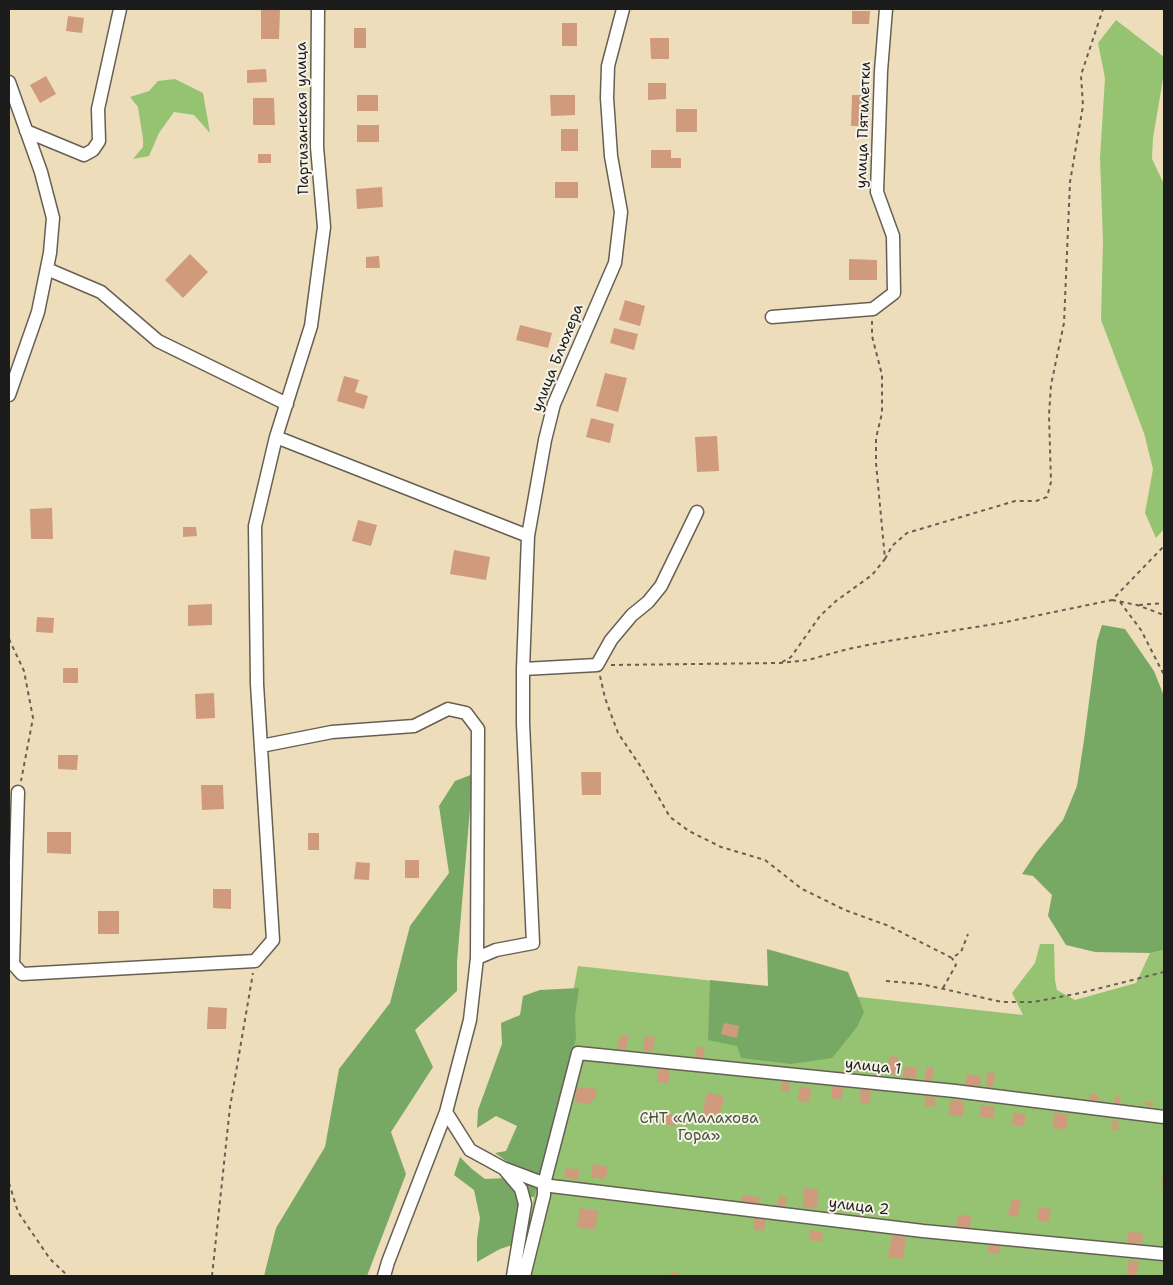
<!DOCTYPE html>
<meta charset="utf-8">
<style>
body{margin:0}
#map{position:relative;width:1173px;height:1285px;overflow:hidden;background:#eeddba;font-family:"Shantell Sans",sans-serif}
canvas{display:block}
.frame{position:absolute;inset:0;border:10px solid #1c1c1c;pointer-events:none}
</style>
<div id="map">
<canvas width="1173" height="1285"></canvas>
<div class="frame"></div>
</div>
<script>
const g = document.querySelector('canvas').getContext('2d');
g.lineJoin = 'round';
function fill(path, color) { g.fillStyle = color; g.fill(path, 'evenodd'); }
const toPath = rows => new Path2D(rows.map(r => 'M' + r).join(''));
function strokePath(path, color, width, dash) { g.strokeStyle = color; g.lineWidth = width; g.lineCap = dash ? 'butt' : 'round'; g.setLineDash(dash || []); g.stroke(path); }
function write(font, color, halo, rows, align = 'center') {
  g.font = font + ' "Shantell Sans",sans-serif'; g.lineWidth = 4; g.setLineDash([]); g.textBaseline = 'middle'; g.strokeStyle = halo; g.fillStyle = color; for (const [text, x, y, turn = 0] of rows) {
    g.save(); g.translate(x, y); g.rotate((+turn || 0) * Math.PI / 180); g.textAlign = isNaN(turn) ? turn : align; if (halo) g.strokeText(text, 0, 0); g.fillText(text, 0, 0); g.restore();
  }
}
fill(toPath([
 [1116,20,1164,57,1164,73,1153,138,1152,159,1164,184,1164,529,1156,538,1145,513,1153,469,1144,433,1101,320,1103,240,1100,158,1105,78,1098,43],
 [175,79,203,93,210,133,194,115,174,112,159,133,149,156,133,159,143,147,143,139,138,107,130,97,149,91,158,81],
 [1040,944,1054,944,1055,980,1057,990,1075,1000,1136,983,1150,953,1164,950,1164,1276,519,1276,578,966,1023,1015,1012,993,1035,963]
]), '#95c372');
fill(toPath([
 [1102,625,1125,629,1154,671,1164,696,1164,950,1150,953,1095,952,1066,945,1048,916,1052,895,1033,876,1022,874,1036,853,1063,820,1077,786,1084,740,1097,641],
 [473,774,457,962,457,991,415,1030,433,1067,391,1132,406,1174,367,1276,264,1276,276,1228,325,1147,339,1069,390,1003,410,926,449,873,439,806,455,781],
 [767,949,848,972,864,1012,857,1027,832,1058,791,1064,741,1058,737,1046,708,1040,710,980,768,986],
 [579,988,575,1015,576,1038,570,1066,534,1197,529,1197,509,1163,495,1153,506,1151,517,1126,496,1116,477,1128,478,1110,502,1044,501,1023,520,1015,523,996,540,990],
 [460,1157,472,1169,485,1179,506,1178,518,1190,521,1203,512,1245,500,1249,477,1262,477,1239,480,1218,474,1190,454,1175]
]), '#78a964');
fill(toPath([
 [261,10,280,10,279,39,261,39],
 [852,11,870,11,869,24,852,24],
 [68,16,84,18,82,33,66,31],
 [562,23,577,23,577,46,562,46],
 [354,28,366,28,366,48,354,48],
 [650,38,669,38,669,59,651,59],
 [266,69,267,82,247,83,247,70],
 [46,76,56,94,40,103,30,85],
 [648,83,666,83,666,99,648,100],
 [357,95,378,95,378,111,357,111],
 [550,95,575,95,575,115,551,116],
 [852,95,870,95,869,126,851,126],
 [253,98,274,98,275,125,253,125],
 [676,109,697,109,697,132,676,132],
 [357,125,379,125,379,142,357,142],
 [561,129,578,129,578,151,561,151],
 [651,150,671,150,671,158,681,158,681,168,651,168],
 [258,154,271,154,271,163,258,163],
 [555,182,578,182,578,198,555,198],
 [382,187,383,207,357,209,356,189],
 [190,254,208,272,183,298,165,280],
 [379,256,380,268,366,268,366,257],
 [849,259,877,260,877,280,849,280],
 [625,300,645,306,640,326,619,320],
 [520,325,552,333,548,348,516,340],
 [614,328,638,334,634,350,610,343],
 [605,373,627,378,618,412,596,406],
 [344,376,359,380,355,392,368,396,364,409,337,401],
 [591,418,614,424,610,443,586,437],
 [717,436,719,471,697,472,695,437],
 [52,508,53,539,31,539,30,509],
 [358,520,377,525,371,546,352,541],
 [183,527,196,527,197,536,183,537],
 [454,550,490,557,486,580,450,574],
 [212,604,212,625,188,626,188,605],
 [37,617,54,618,53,633,36,632],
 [63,668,78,668,78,683,63,683],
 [214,693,215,718,196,719,195,694],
 [58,755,78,755,77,770,58,769],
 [581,772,601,772,601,795,582,795],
 [201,785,223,785,224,809,202,810],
 [47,832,71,832,71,854,47,853],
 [308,833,319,833,319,850,308,850],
 [405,860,419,860,419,878,405,878],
 [356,862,370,863,369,880,354,879],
 [213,889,231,889,231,909,213,908],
 [98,911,119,911,119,934,98,934],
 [208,1007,227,1008,226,1029,207,1029],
 [724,1023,739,1026,737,1038,721,1034],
 [620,1035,629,1036,626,1049,617,1048],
 [645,1036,655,1037,653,1051,643,1050],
 [697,1046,705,1048,703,1060,695,1059],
 [890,1056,899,1057,896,1075,887,1073],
 [905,1066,917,1068,916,1079,903,1077],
 [927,1066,934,1068,931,1083,924,1081],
 [659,1068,670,1070,668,1084,657,1082],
 [988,1072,996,1074,992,1087,985,1085],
 [967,1074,981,1076,979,1090,965,1088],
 [782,1082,790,1083,789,1092,781,1091],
 [801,1086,812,1089,808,1103,797,1100],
 [832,1086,843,1087,842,1100,831,1098],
 [577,1087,597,1089,595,1100,591,1100,591,1104,575,1102],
 [861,1088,871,1090,869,1104,860,1102],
 [707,1093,724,1096,718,1123,701,1120],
 [1091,1093,1099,1095,1097,1101,1089,1100],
 [926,1096,935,1098,934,1107,924,1106],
 [1115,1096,1121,1097,1120,1103,1114,1103],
 [951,1099,965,1102,962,1117,949,1115],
 [1146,1101,1153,1102,1152,1106,1146,1106],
 [981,1105,995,1107,993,1119,980,1117],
 [1014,1112,1026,1114,1024,1127,1012,1125],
 [1055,1112,1068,1115,1066,1130,1052,1127],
 [666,1114,676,1115,675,1126,665,1124],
 [1113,1120,1119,1121,1117,1131,1111,1129],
 [593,1164,608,1167,605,1179,591,1177],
 [566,1168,579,1170,578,1180,564,1177],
 [1163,1174,1164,1174,1164,1186,1161,1186],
 [804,1188,818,1189,817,1208,803,1207],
 [742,1195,759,1197,758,1207,741,1205],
 [779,1196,787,1198,785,1208,777,1206],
 [1012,1199,1021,1201,1018,1217,1008,1215],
 [1039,1207,1051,1209,1049,1222,1037,1220],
 [580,1208,598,1211,595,1230,577,1227],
 [959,1214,972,1217,969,1229,956,1227],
 [755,1216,766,1218,764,1231,753,1229],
 [810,1230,823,1232,821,1242,809,1240],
 [1128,1232,1143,1233,1142,1243,1127,1243],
 [892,1235,906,1237,903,1259,888,1257],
 [989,1244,1000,1245,999,1254,988,1253],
 [1129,1260,1139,1262,1136,1276,1126,1276],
 [671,1272,679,1273,678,1276,670,1276]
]), '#d09a7d');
const minor = toPath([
 [9,82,41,172,53,218,50,253,38,312,9,395],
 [26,131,84,155,93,150,99,141,98,109,120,9],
 [47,269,101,292,158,341,287,404],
 [772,317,873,309,894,293,893,236,877,192,881,71,886,9],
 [276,437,528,536],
 [523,669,597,665,611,640,632,615,648,602,661,586,697,512],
 [261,746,332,732,414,726,448,709,466,713,478,729,477,958],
 [18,792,13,964,22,974,255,961,273,940,257,684,255,526,276,437,311,326,324,227,317,147,318,9],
 [446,1112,470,1150,503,1168,551,1186,923,1231,1164,1254],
 [505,1170,521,1189,525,1204,513,1276],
 [384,1276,388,1262,446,1112,470,1020,477,958,496,950,533,943,523,723,523,669,528,536,545,440,554,404,615,263,621,212,611,156,607,98,608,66,623,9],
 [524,1276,544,1195,544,1184,578,1053,955,1091,1164,1117]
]);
strokePath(minor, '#666053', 15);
strokePath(toPath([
 [885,559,892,546,907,533,1015,501,1036,501,1047,497,1051,482,1049,415,1051,385,1064,323,1070,182,1083,106,1081,75,1103,9],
 [1112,600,1137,605,1164,615],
 [1120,602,1141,630,1164,675],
 [1139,605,1164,603],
 [9,639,24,671,33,718,21,781],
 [782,662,791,657,820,616,836,601,872,575,885,559,876,463,876,438,882,413,882,375,872,336,872,321],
 [611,665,780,663,808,660,848,649,888,641,1001,623,1112,600,1164,546],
 [600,676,605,698,618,733,641,767,670,817,689,831,721,847,765,860,802,889,845,910,889,926,952,958,961,952,968,934],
 [886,981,921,984,1002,1002,1033,1002,1085,992,1164,972],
 [943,988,956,965,952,958],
 [9,1183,18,1212,50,1259,68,1276],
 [212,1276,230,1107,253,973]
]), '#666053', 2, [4, 4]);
strokePath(minor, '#fff', 12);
write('15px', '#1c1c1c', '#f7f3e8', [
 ["Партизанская улица",303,118,-91],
 ["улица Пятилетки",864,125,-88],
 ["улица Блюхера",558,358,-68],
 ["улица 1",873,1067,6],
 ["улица 2",859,1207,7]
]);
write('15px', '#46563a', '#f7f3e8', [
 ["СНТ «Малахова",699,1119],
 ["Гора»",699,1136]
]);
</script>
